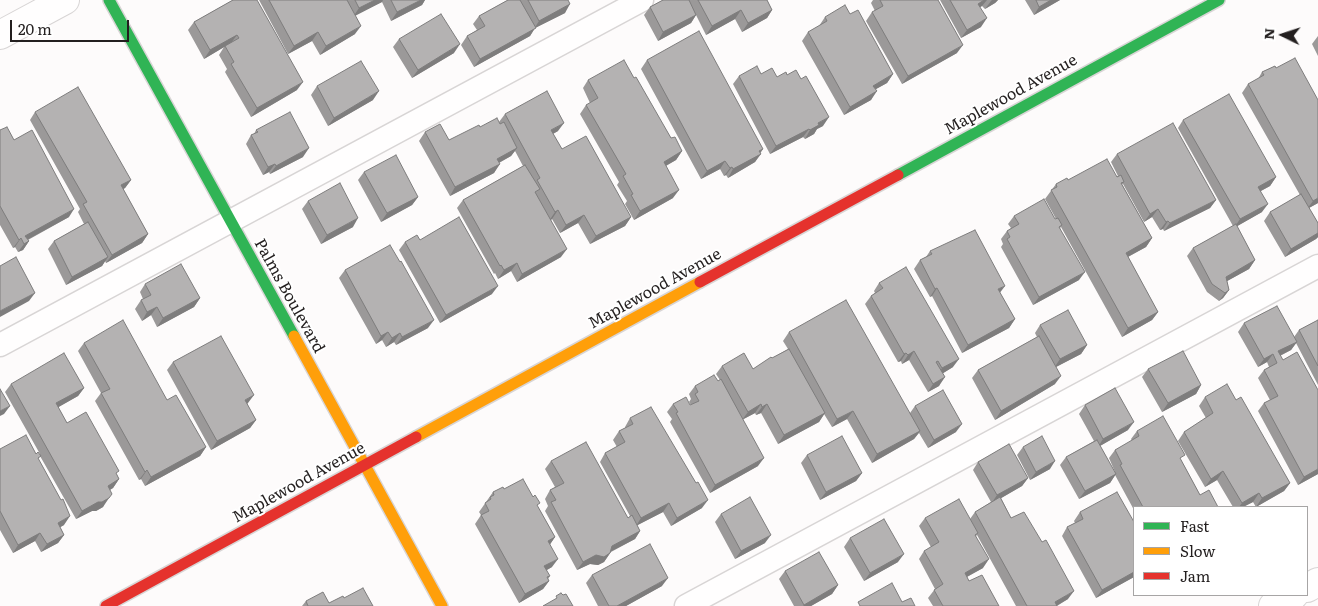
<!DOCTYPE html>
<style>
body{margin:0}
#map{position:relative;width:1318px;height:606px;overflow:hidden;background:#fdfbfb;font-family:Literata,serif}
canvas{display:block}
.legend{position:absolute;left:1133px;top:506px;width:175px;height:90px;box-sizing:border-box;background:#fff;border:1px solid #a7a5a5;margin:0;padding:6px 9px;list-style:none;font-size:15px;color:#231f1f}
.legend li{display:flex;align-items:center;gap:10px;height:25px}
.legend b{width:25px;border:1px solid #a7a5a5}
.north{position:absolute;left:1258px;top:10px;width:50px;height:50px;-webkit-text-stroke:4px #fff;paint-order:stroke;rotate:274deg;font-size:14px;font-weight:700;line-height:20px;text-align:center;color:#231f1f}
.north::after{content:'';display:block;margin:auto;width:18px;height:22px;background:#231f1f;clip-path:polygon(50% 0,100% 100%,50% 72%,0 100%)}
.scale{position:absolute;left:10px;top:20px;width:119px;height:22px;box-sizing:border-box;border:2px solid #231f1f;border-top:0;padding-left:6px;font-size:15px;line-height:18px;white-space:nowrap;color:#231f1f;-webkit-text-stroke:4px #fff;paint-order:stroke}
</style>
<div id="map">
<canvas width="1318" height="606"></canvas>
<ul class="legend">
<li><b style="height:6px;background:#30b455"></b>Fast</li>
<li><b style="height:6px;background:#ff9f0a"></b>Slow</li>
<li><b style="height:6px;background:#e5322d"></b>Jam</li>
</ul>
<div class="north">N</div>
<div class="scale">20 m</div>
</div>
<script>
const g = document.querySelector('canvas').getContext('2d');
g.lineJoin = 'round';
const toPath = rows => new Path2D(rows.map(r => 'M' + r).join(''));
function strokePath(path, color, width, dash) { g.strokeStyle = color; g.lineWidth = width; g.lineCap = dash ? 'butt' : 'round'; g.setLineDash(dash || []); g.stroke(path); }
function fill(path, color) { g.fillStyle = color; g.fill(path, 'evenodd'); }
function write(font, color, halo, rows, align = 'center') {
  g.font = font + ' Literata,serif'; g.lineWidth = 4; g.setLineDash([]); g.textBaseline = 'middle'; g.strokeStyle = halo; g.fillStyle = color; for (const [text, x, y, turn = 0] of rows) {
    g.save(); g.translate(x, y); g.rotate((+turn || 0) * Math.PI / 180); g.textAlign = isNaN(turn) ? turn : align; if (halo) g.strokeText(text, 0, 0); g.fillText(text, 0, 0); g.restore();
  }
}
const lane = toPath([
 [0,345,642,0],
 [686,606,1318,266]
]);
const street = toPath([
 [0,35,65,0],
 [1307,588,1318,582],
 [1273,606,1294,595]
]);
const fast = toPath([
 [109,0,294,336],
 [898,175,1219,0]
]);
const slow = toPath([
 [294,336,442,606],
 [416,437,700,282]
]);
const jam = toPath([
 [700,282,898,175],
 [106,606,416,437]
]);
strokePath(lane, '#d8d5d5', 25);
strokePath(street, '#d8d5d5', 30);
strokePath(fast, '#d8d5d5', 14);
strokePath(slow, '#d8d5d5', 14);
strokePath(jam, '#d8d5d5', 14);
strokePath(lane, '#fffefe', 22);
strokePath(street, '#fffefe', 28);
strokePath(fast, '#30b455', 11);
strokePath(slow, '#ff9f0a', 11);
strokePath(jam, '#e5322d', 11);
fill(toPath([
 [233,0,297,90,251,117,225,72,227,69,219,55,224,47,204,59,188,30,194,22],
 [259,0,425,0,422,5,391,21,382,2,355,15,355,34,320,55,312,41,288,54],
 [508,0,568,0,565,13,535,28,530,36,474,67,461,45,467,36,477,30,473,24,479,16],
 [663,0,767,0,772,10,767,18,742,32,735,19,706,35,696,15,691,23,658,41,644,15,650,7],
 [873,0,938,0,957,53,902,84,866,21,872,12,875,11,871,3],
 [940,0,998,0,995,3,985,9,982,6,980,7,981,27,961,38],
 [1025,0,1060,0,1034,15],
 [825,17,893,74,887,83,876,89,871,100,844,115,802,41,808,32,819,26],
 [1318,36,1318,56,1312,44],
 [399,39,454,53,412,78,393,47],
 [647,60,763,149,755,162,728,178,726,175,724,176,720,169,701,179,641,69],
 [1275,66,1318,203,1309,208,1318,223,1318,237,1316,239,1285,257,1264,221,1270,212,1300,195,1242,93,1248,84,1258,79,1262,72],
 [761,74,777,77,823,126,817,129,814,134,805,139,803,137,770,154,733,84,739,76],
 [634,78,671,138,682,151,676,160,666,166,673,198,634,220,625,204,627,201,617,185,619,182,580,114,586,105,590,103,583,88,588,80],
 [317,86,373,100,328,126,311,95],
 [35,112,131,180,125,188,123,189,148,234,142,243,106,263,105,261,102,266,66,285,48,249,54,241,84,224,78,212,80,209,30,120],
 [505,114,558,131,553,134,562,149,631,217,625,226,590,244,578,223,560,233,552,219,551,220,561,257,517,282,511,271,498,279,495,273,494,274,457,208,463,200,523,166,515,151,511,156,499,163,494,173,450,196,419,141,425,132,449,140,480,127,499,122],
 [1183,120,1276,177,1270,186,1261,191,1262,212,1237,226,1255,260,1249,269,1227,281,1229,290,1223,298,1219,301,1207,292,1187,256,1193,248,1233,226,1178,128],
 [0,130,14,140,69,217,28,240,29,241,23,250,18,252,15,247,13,248,0,225],
 [256,130,303,157,270,174,269,172,263,175,246,144,251,135,254,134],
 [1117,154,1216,200,1210,208,1164,231,1163,229,1160,230,1152,217,1144,222,1123,184,1122,184,1152,238,1146,247,1128,257,1158,312,1152,320,1122,337,1061,227,1060,228,1079,280,1033,305,1001,247,1003,244,1001,239,1007,231,1011,228,1008,224,1014,216,1055,219,1056,219,1045,199,1056,184,1068,180,1118,176,1111,162],
 [364,172,418,197,412,205,381,222,358,180],
 [308,201,353,227,321,244,302,209],
 [420,240,492,294,440,323,399,250,405,242],
 [930,251,1000,293,1015,319,1009,328,962,353,932,296,930,297,914,269,920,260,926,257],
 [345,270,428,328,396,345,394,342,386,347,382,340,376,344,339,278],
 [879,283,953,367,943,373,939,386,928,392,909,360,902,364,901,361,898,362,865,304,871,296,875,293,874,291],
 [145,284,200,298,194,307,157,327,151,315,142,321,135,309,141,300,143,299,140,292],
 [1318,320,1318,385,1296,343,1291,350,1280,356,1318,474,1298,485,1258,411,1264,403,1270,400,1258,378,1264,370,1269,367,1267,362,1258,367,1238,332,1244,323,1294,337,1299,330],
 [1040,325,1087,345,1081,354,1056,367,1055,384,995,420,972,378,978,370,1037,337,1035,333],
 [789,332,910,413,915,406,956,432,928,448,919,433,914,439,872,463,847,419,832,427,824,414,819,422,778,444,761,413,756,415,755,413,743,419,758,466,710,493,670,422,672,419,667,412,673,404,691,405,689,402,691,399,689,394,695,386,718,381,720,380,716,374,722,366,753,369,788,349,783,341],
 [84,343,167,400,206,447,200,456,145,486,141,479,139,480,95,401,101,393,78,351],
 [173,362,248,403,247,404,256,420,250,428,211,450,167,370],
 [1148,369,1201,385,1196,394,1162,412,1142,377],
 [11,384,84,388,78,396,58,407,67,423,117,475,119,479,113,488,110,490,103,507,96,511,92,511,76,519,40,456,38,459,64,525,60,527,64,535,58,543,41,552,35,541,13,553,0,530,0,449,40,454,5,392],
 [1205,397,1236,400,1290,483,1284,491,1256,507,1253,502,1243,507,1233,507,1217,480,1205,487,1178,441,1184,432,1206,418,1199,406],
 [1085,405,1128,430,1100,446,1115,473,1115,472,1109,458,1115,450,1132,441,1131,439,1137,431,1181,460,1200,495,1218,507,1134,507,1134,510,1115,475,1110,483,1079,499,1060,465,1066,457,1094,441,1079,414],
 [630,418,702,508,671,526,663,512,637,525,640,531,635,539,611,552,604,562,598,565,590,564,577,570,545,511,548,506,545,499,550,490,555,487,545,469,551,461,628,518,630,516,600,462,605,453,617,447,613,440,619,431,625,428,625,427],
 [1023,447,1050,469,1030,480,1017,455],
 [807,455,862,473,856,481,820,500,801,463],
 [978,462,1028,478,1022,486,1001,498,1011,518,1068,599,1057,606,1016,606,977,535,976,536,983,568,967,577,969,581,999,606,933,606,928,598,935,589,919,559,924,551,931,547,919,526,925,518,970,519,975,512,991,502,973,470],
 [504,489,538,507,555,537,550,544,552,567,547,570,548,579,549,581,543,589,519,603,475,524,481,515,479,512,493,492],
 [1080,512,1134,522,1134,577,1096,598,1062,536,1067,527,1075,523,1074,521],
 [721,514,765,543,735,559,715,522],
 [850,538,898,562,864,581,844,547],
 [785,571,838,585,832,594,811,606,794,606,779,579],
 [592,575,662,586,626,606,598,606,586,583],
 [306,601,329,603,373,606,302,606]
]), '#9b9999');
fill(toPath([
 [375,0,383,0,382,2,353,17,359,8],
 [421,0,425,0,422,5,391,21,397,12],
 [984,0,987,0,982,6,972,12,978,4],
 [992,0,998,0,995,3,985,9,991,1],
 [1051,0,1060,0,1034,15,1039,7],
 [570,4,565,13,535,28,530,36,474,67,480,59,534,29,539,21],
 [741,10,735,19,706,35,712,26],
 [772,10,767,18,742,32,748,23],
 [696,15,691,23,658,41,663,32],
 [987,18,981,27,961,38,967,30],
 [361,26,355,34,320,55,326,46],
 [318,32,312,41,288,54,294,46],
 [237,35,231,43,204,59,210,50],
 [460,44,454,53,412,78,418,70],
 [963,45,957,53,902,84,908,76],
 [893,74,887,83,867,94,873,86],
 [303,82,297,90,251,117,257,108],
 [379,91,373,100,328,126,334,118],
 [877,91,871,100,844,115,850,107],
 [829,117,823,126,817,129,814,134,805,139,810,130,818,123],
 [564,123,558,131,545,138,551,130],
 [809,129,803,137,770,154,776,146],
 [309,148,303,157,270,174,276,166],
 [517,148,511,156,491,167,497,159],
 [763,149,758,155,761,154,755,162,728,178,733,169],
 [682,151,676,160,658,170,664,162],
 [725,161,720,169,701,179,707,171],
 [275,164,269,172,263,175,268,167],
 [500,164,494,173,450,196,455,187],
 [732,167,726,175,724,176,730,168],
 [1276,177,1270,186,1253,195,1258,187],
 [131,180,125,188,115,194,121,185],
 [679,190,673,198,634,220,640,211],
 [418,197,412,205,381,222,387,213],
 [1318,198,1318,203,1307,209,1313,201],
 [1216,200,1210,208,1164,231,1170,223],
 [1268,204,1262,212,1234,228,1240,219],
 [74,209,69,217,23,242,25,236],
 [1158,209,1152,217,1144,222,1150,214],
 [558,210,552,219,549,221,555,212],
 [584,215,578,223,560,233,566,225],
 [631,217,625,226,590,244,596,236],
 [358,218,353,227,321,244,327,235],
 [1168,221,1163,229,1160,230,1166,222],
 [1318,233,1318,237,1316,239,1285,257,1291,249],
 [148,234,142,243,106,263,112,255],
 [21,238,15,247,13,248,19,240],
 [1152,238,1146,247,1120,261,1126,253],
 [29,241,23,250,18,252,24,244],
 [567,249,561,257,517,282,522,274],
 [108,257,102,266,66,285,72,277],
 [1255,260,1249,269,1220,285,1226,277],
 [517,263,511,271,498,279,504,270],
 [1085,272,1079,280,1033,305,1039,297],
 [498,286,492,294,440,323,446,315],
 [1005,286,999,294,998,289],
 [937,288,932,296,930,297,935,289],
 [1229,290,1223,298,1219,301,1225,293],
 [35,293,29,301,0,317,0,311],
 [200,298,194,307,157,327,163,318],
 [157,307,151,315,142,321,147,312],
 [1158,312,1152,320,1122,337,1128,328],
 [1015,319,1009,328,962,353,968,345],
 [434,320,428,328,396,345,402,337],
 [388,332,382,340,376,344,381,336],
 [400,333,394,342,386,347,392,338],
 [1297,342,1291,350,1275,358,1278,351],
 [1087,345,1081,354,1054,368,1060,359],
 [914,351,909,360,902,364,908,355],
 [906,353,901,361,898,362,904,354],
 [1273,354,1267,362,1258,367,1264,359],
 [959,359,953,367,937,377,942,368],
 [1061,376,1055,384,995,420,1001,411],
 [945,377,939,386,928,392,933,384],
 [1201,385,1196,394,1162,412,1168,403],
 [84,388,78,396,50,412,56,403],
 [254,395,248,403,239,408,245,400],
 [761,404,755,413,742,420,748,412],
 [767,404,761,413,756,415,762,407],
 [10,406,4,414,0,416,0,411],
 [853,411,847,419,832,427,837,419],
 [825,413,819,422,778,444,784,435],
 [256,420,250,428,211,450,217,441],
 [1134,422,1128,430,1098,447,1103,439],
 [962,424,956,432,928,448,934,440],
 [920,431,914,439,872,463,877,454],
 [206,447,200,456,145,486,151,477],
 [764,458,758,466,710,493,715,485],
 [1055,461,1050,469,1030,480,1036,472],
 [1318,469,1318,474,1298,485,1304,477],
 [147,470,141,479,139,480,145,472],
 [1223,471,1217,480,1205,487,1211,479],
 [862,473,856,481,820,500,826,492],
 [1116,474,1110,483,1079,499,1085,491],
 [1028,478,1022,486,991,504,997,495],
 [119,479,113,488,102,494,108,486],
 [1290,483,1284,491,1256,507,1262,498],
 [1259,493,1253,502,1243,507,1239,507,1242,503],
 [109,498,103,507,96,511,92,511,76,519,82,511,98,502],
 [708,500,702,508,671,526,677,518],
 [669,503,663,512,636,526,641,518],
 [70,516,64,525,52,532,58,523],
 [640,531,635,539,606,554,612,546],
 [40,533,35,541,13,553,18,545],
 [64,535,58,543,41,552,47,544],
 [771,535,765,543,735,559,741,551],
 [555,537,549,546,548,541],
 [610,553,604,562,598,565,590,564,577,570,583,562,596,555],
 [904,554,898,562,864,581,870,573],
 [558,559,552,567,539,574,544,566],
 [989,559,983,568,959,581,965,573],
 [1134,572,1134,577,1096,598,1102,590],
 [550,576,545,583,549,581,543,589,519,603,525,594],
 [668,578,662,586,626,606,617,606],
 [838,585,832,594,811,606,803,606,804,605],
 [1074,591,1068,599,1056,606,1055,602]
]), '#7e7d7d');
const building = toPath([
 [233,0,257,0,303,82,257,108,231,64,234,62,225,46,239,38,237,35,210,50,194,22,233,0],
 [269,0,347,0,361,26,326,46,318,32,294,46,269,0],
 [355,0,375,0,359,8,355,0],
 [391,0,421,0,397,12,391,0],
 [508,0,520,0,536,28,480,59,467,36,485,26,479,16,508,0],
 [528,0,568,0,570,4,539,21,528,0],
 [663,0,689,0,696,15,663,32,650,7,663,0],
 [698,0,767,0,772,10,748,23,741,10,712,26,698,0],
 [880,0,938,0,963,45,908,76,872,12,883,6,880,0],
 [950,0,984,0,978,4,987,18,967,30,950,0],
 [1036,0,1051,0,1039,7,1036,0],
 [845,5,850,14,858,10,893,74,873,86,877,91,850,107,808,32,827,21,825,17,845,5],
 [441,14,460,44,418,70,399,39,441,14],
 [699,31,763,149,759,151,761,154,733,169,732,167,730,168,725,161,707,171,647,60,699,31],
 [1295,58,1318,100,1318,198,1313,201,1248,84,1264,75,1262,72,1275,66,1276,68,1295,58],
 [624,60,634,78,636,77,671,138,675,137,682,151,664,162,679,190,640,211,631,195,633,194,623,176,626,174,586,105,598,98,588,80,624,60],
 [361,61,379,91,334,118,317,86,361,61],
 [757,66,761,74,772,68,777,77,786,72,787,75,796,70,801,79,806,76,829,117,818,123,819,125,810,130,809,129,776,146,739,76,757,66],
 [78,87,131,180,121,185,148,234,112,255,83,204,87,202,35,112,78,87],
 [547,91,564,123,551,130,562,149,586,136,631,217,596,236,584,215,566,225,558,210,555,212,537,180,540,178,505,114,547,91],
 [1229,94,1276,177,1258,187,1268,204,1240,219,1183,120,1229,94],
 [290,112,309,148,276,166,275,164,268,167,251,135,258,132,256,130,290,112],
 [497,118,500,124,504,122,517,148,497,159,500,164,455,187,425,132,440,124,449,140,479,125,480,127,497,118],
 [1173,123,1216,200,1170,223,1168,221,1166,222,1158,209,1150,214,1117,154,1173,123],
 [7,127,14,140,32,130,74,209,25,236,29,241,24,244,21,238,19,240,0,206,0,130,7,127],
 [396,155,418,197,387,213,364,172,396,155],
 [1107,159,1117,177,1121,175,1124,182,1121,183,1152,238,1126,253,1158,312,1128,328,1051,190,1057,187,1056,184,1067,178,1068,180,1107,159],
 [525,165,540,189,535,192,567,249,522,274,517,263,504,270,501,265,500,266,463,200,525,165],
 [340,183,358,218,327,235,308,201,340,183],
 [1301,194,1318,223,1318,233,1291,249,1270,212,1301,194],
 [1044,199,1055,219,1058,218,1062,225,1059,227,1085,272,1039,297,1007,239,1010,237,1007,231,1019,224,1014,216,1044,199],
 [459,217,498,286,446,315,405,242,417,235,420,240,459,217],
 [88,222,108,257,72,277,54,241,88,222],
 [1236,224,1255,260,1226,277,1229,290,1225,293,1212,284,1193,248,1236,224],
 [975,230,1005,286,998,289,1015,319,968,345,937,288,935,289,920,260,932,254,930,251,975,230],
 [390,245,400,262,401,261,434,320,402,337,400,333,392,338,388,332,381,336,345,270,390,245],
 [16,257,35,293,0,311,0,266,16,257],
 [181,264,200,298,163,318,157,307,147,312,141,300,151,295,145,284,181,264],
 [906,267,959,359,942,368,938,361,936,362,945,377,933,384,914,351,908,355,906,353,904,354,871,296,883,288,879,283,906,267],
 [846,300,920,431,877,454,853,411,837,419,789,332,846,300],
 [1277,306,1297,342,1278,351,1283,360,1297,352,1318,390,1318,469,1304,477,1264,403,1278,396,1264,370,1277,363,1273,354,1264,359,1244,323,1277,306],
 [1068,310,1087,345,1060,359,1040,325,1068,310],
 [123,320,167,400,176,395,206,447,151,477,147,470,145,472,101,393,110,389,84,343,123,320],
 [1318,320,1318,366,1299,330,1318,320],
 [221,336,254,395,245,400,256,420,217,441,173,362,221,336],
 [1039,336,1061,376,1001,411,978,370,1039,336],
 [789,349,825,413,784,435,767,404,762,407,761,404,748,412,722,366,744,353,753,369,771,357,772,358,789,349],
 [1183,351,1201,385,1168,403,1148,369,1183,351],
 [64,353,84,388,56,403,67,423,86,412,119,471,116,473,119,479,108,486,112,494,109,498,102,502,98,502,82,511,11,384,64,353],
 [714,375,718,381,721,379,764,458,715,485,676,413,678,412,673,404,686,397,690,405,699,401,695,394,698,392,695,386,714,375],
 [1227,384,1236,400,1241,397,1290,483,1262,498,1259,493,1242,503,1223,471,1211,479,1184,432,1213,413,1205,397,1227,384],
 [1115,388,1134,422,1103,439,1085,405,1115,388],
 [0,389,10,406,0,411,0,389],
 [943,390,962,424,934,440,915,406,943,390],
 [651,407,696,483,698,482,708,500,677,518,669,503,641,518,605,453,625,442,619,431,633,424,630,418,651,407],
 [1163,416,1185,455,1180,458,1200,495,1209,490,1218,507,1143,507,1120,465,1122,464,1115,450,1139,436,1137,431,1163,416],
 [26,435,36,454,38,452,41,456,38,458,61,500,63,499,70,516,58,523,64,535,47,544,40,533,18,545,0,511,0,449,26,435],
 [842,436,862,473,826,492,807,455,842,436],
 [1042,436,1055,461,1036,472,1023,447,1042,436],
 [1097,440,1116,474,1085,491,1066,457,1097,440],
 [586,442,628,518,632,515,640,531,612,546,610,553,604,557,596,555,583,562,551,502,556,500,550,490,564,483,551,461,586,442],
 [1009,444,1028,478,997,495,978,462,1009,444],
 [523,479,533,497,535,495,540,503,537,505,555,537,548,541,558,559,544,566,550,576,547,577,549,581,525,594,481,515,489,511,485,503,491,499,490,497,494,495,493,492,503,487,504,489,523,479],
 [1117,492,1134,522,1134,572,1102,590,1067,527,1083,519,1080,512,1117,492],
 [750,497,771,535,741,551,721,514,750,497],
 [1000,497,1011,518,1024,512,1042,542,1046,540,1074,591,1055,602,1057,606,1027,606,975,512,1000,497],
 [959,499,978,533,975,535,989,559,965,573,969,581,982,575,999,606,943,606,934,590,943,584,924,551,939,542,925,518,959,499],
 [884,519,904,554,870,573,850,538,884,519],
 [650,544,668,578,617,606,609,606,592,575,650,544],
 [819,552,838,585,804,605,785,571,819,552],
 [892,583,902,602,911,598,915,606,860,606,858,602,892,583],
 [363,588,373,606,308,606,306,601,323,592,329,603,343,596,344,598,363,588],
 [561,593,563,595,566,594,573,606,543,606,557,598,556,596,561,593]
]);
fill(building, '#b4b2b2');
strokePath(building, '#7e7d7d', 1);
write('16px', '#231f1f', '#fff', [
 ["Maplewood Avenue",1011,95,-29],
 ["Maplewood Avenue",655,289,-29],
 ["Palms Boulevard",289,296,61],
 ["Maplewood Avenue",299,483,-29]
]);
</script>
